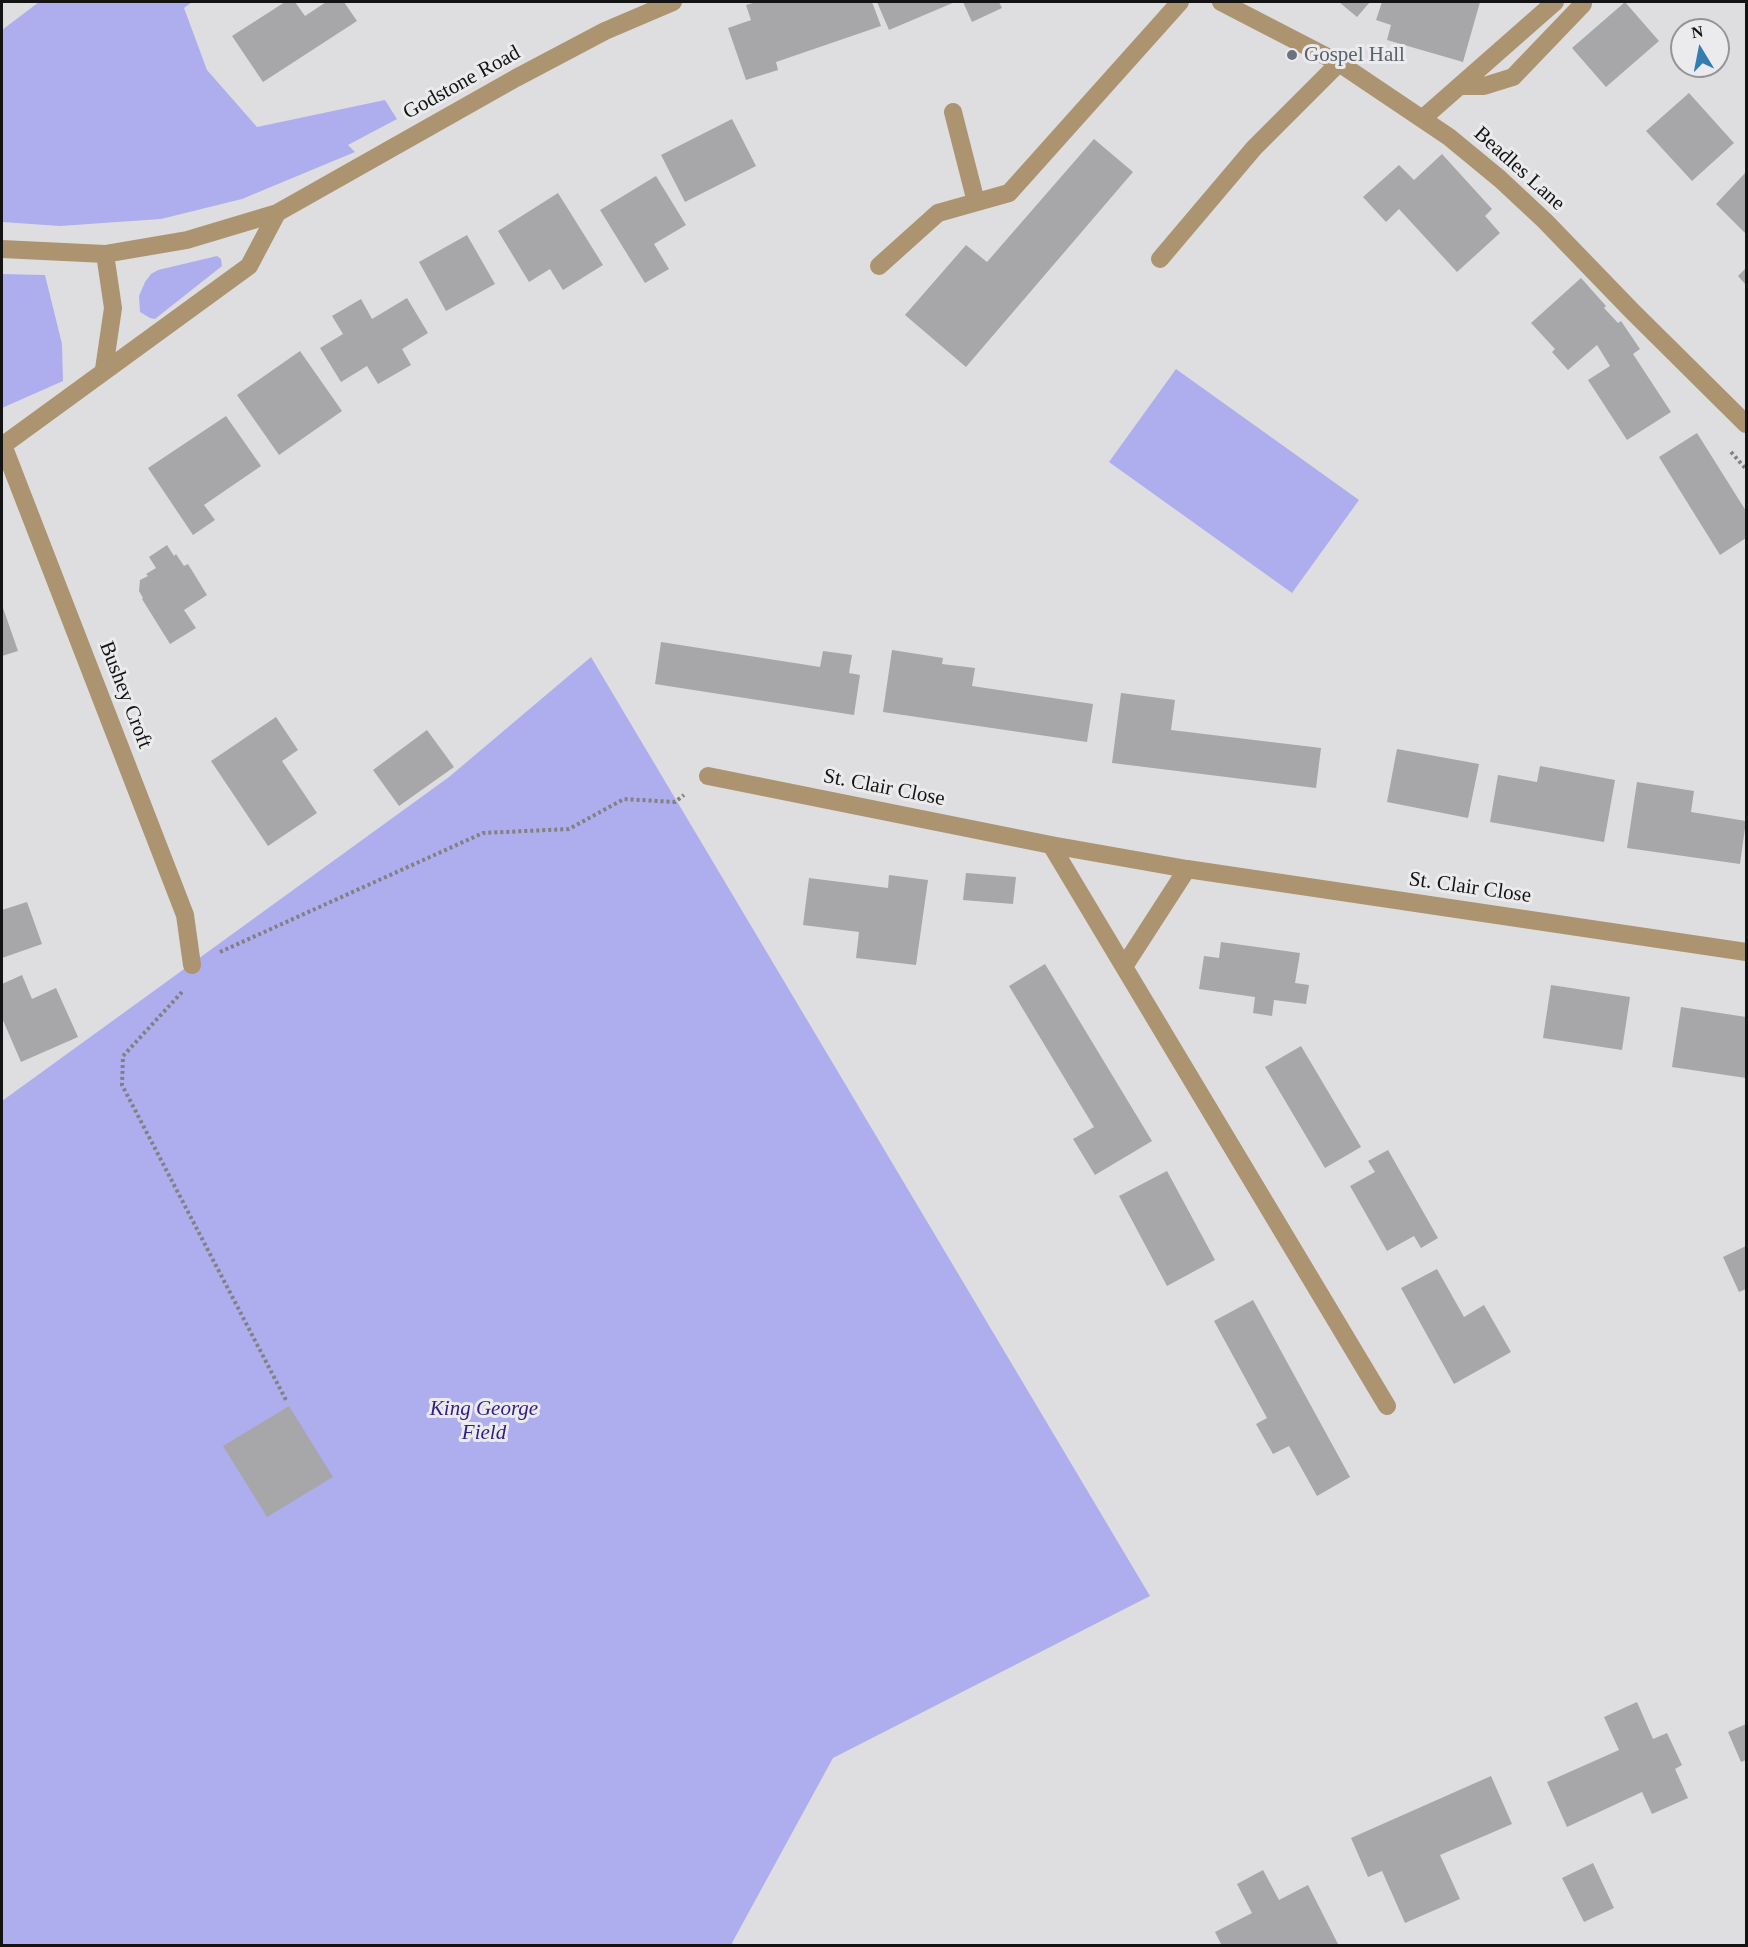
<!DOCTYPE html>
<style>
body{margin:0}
#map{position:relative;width:1748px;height:1947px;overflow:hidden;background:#dedee0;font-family:Georgia,serif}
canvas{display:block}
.frame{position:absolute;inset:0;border:3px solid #131313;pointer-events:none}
.north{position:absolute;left:1670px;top:18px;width:60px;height:60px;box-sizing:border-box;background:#ebebed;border:2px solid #959596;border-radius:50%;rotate:350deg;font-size:16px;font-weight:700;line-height:24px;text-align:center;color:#131313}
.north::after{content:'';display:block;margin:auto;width:21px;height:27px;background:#337db1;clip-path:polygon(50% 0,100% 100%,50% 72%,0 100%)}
</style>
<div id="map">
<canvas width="1748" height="1947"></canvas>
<div class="frame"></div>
<div class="north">N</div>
</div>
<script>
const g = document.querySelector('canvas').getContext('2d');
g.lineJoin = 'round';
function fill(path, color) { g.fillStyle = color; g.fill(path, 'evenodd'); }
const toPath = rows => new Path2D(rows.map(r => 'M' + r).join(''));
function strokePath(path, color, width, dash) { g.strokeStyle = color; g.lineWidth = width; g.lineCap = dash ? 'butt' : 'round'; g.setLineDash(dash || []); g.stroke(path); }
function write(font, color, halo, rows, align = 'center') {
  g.font = font + ' Georgia,serif'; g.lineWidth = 6; g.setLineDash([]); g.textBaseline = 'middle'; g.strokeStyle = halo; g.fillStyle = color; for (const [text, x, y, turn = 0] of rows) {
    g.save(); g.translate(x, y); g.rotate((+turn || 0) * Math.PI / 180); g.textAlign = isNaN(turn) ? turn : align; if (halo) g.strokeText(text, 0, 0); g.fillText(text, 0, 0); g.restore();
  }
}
fill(toPath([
 [39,2,192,2,184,8,207,70,257,127,385,100,397,119,348,145,355,152,242,199,161,219,60,226,2,222,2,30],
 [217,256,221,259,222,266,155,319,150,318,140,312,139,296,145,282,151,274,158,270],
 [2,274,45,275,62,344,63,381,2,408],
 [1176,369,1359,500,1292,593,1109,462],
 [591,657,1150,1596,833,1758,732,1943,733,1945,2,1945,2,1101,449,777]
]), '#aeaeef');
fill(toPath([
 [285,2,295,2,305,16,326,2,344,2,357,21,263,82,232,36],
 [756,2,872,2,881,26,776,62,778,70,746,80,728,28,751,20,746,5],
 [877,2,955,2,889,30],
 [963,2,999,2,1002,8,972,22],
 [1339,2,1370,2,1357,17],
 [1382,2,1480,2,1463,62,1387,40,1391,25,1376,20],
 [1625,2,1659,41,1606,87,1572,48],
 [1689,93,1734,143,1692,181,1646,131],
 [732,119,756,166,685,202,661,155],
 [1094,139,1133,172,966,367,905,315,966,245,987,262],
 [1442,154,1492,209,1485,216,1500,233,1457,272,1399,209,1386,222,1363,197,1399,165,1414,180],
 [1746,172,1746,234,1716,204],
 [656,176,686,225,654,244,669,269,645,283,600,210],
 [558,193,603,265,563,290,550,269,529,282,498,231],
 [467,235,495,284,446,311,419,262],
 [1746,268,1746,285,1738,276],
 [1581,278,1606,306,1604,308,1618,323,1621,321,1640,349,1633,354,1671,412,1627,440,1588,380,1610,366,1597,345,1568,370,1552,352,1555,349,1531,323],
 [407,298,428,333,402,349,411,365,378,384,367,366,341,382,320,348,343,334,332,316,361,299,372,319],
 [300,351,342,411,279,455,237,395],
 [226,416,261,466,204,505,215,520,193,535,148,468],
 [1697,433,1746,511,1746,538,1720,555,1659,457],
 [167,545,174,556,176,554,184,566,188,564,207,595,184,610,196,628,170,644,142,599,143,598,139,591,140,580,148,576,146,574,156,568,149,557],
 [2,605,18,651,2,656],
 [661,642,820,667,823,651,852,655,849,673,860,675,854,715,655,684],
 [892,650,943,658,942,664,975,668,972,686,1093,704,1087,742,883,712],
 [1121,693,1175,700,1171,730,1321,748,1316,788,1112,763],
 [276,717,298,750,282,761,317,813,268,846,211,761],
 [427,730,454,767,399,806,373,770],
 [1397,749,1479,764,1468,818,1387,802],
 [1540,766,1615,780,1604,842,1490,822,1498,775,1537,782],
 [1637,782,1694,791,1691,812,1746,821,1740,864,1627,848],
 [966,873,1016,877,1013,904,963,900],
 [889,875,928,880,916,965,856,958,859,932,803,925,809,878,888,888],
 [27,902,42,944,2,958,2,910],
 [1221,942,1300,953,1295,983,1309,985,1306,1004,1274,1000,1272,1016,1253,1013,1255,997,1199,989,1204,956,1219,958],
 [1045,964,1152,1141,1095,1175,1073,1139,1094,1127,1009,986],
 [22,975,32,999,56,988,78,1037,21,1062,2,1018,2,984],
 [1551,985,1630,997,1622,1050,1543,1038],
 [1681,1007,1746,1017,1746,1078,1672,1067],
 [1301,1046,1361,1147,1325,1168,1265,1067],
 [1388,1150,1438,1238,1421,1248,1414,1236,1387,1251,1350,1186,1375,1172,1368,1161],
 [1167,1171,1215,1260,1167,1286,1119,1196],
 [1746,1246,1746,1289,1739,1292,1723,1257],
 [1437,1269,1464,1317,1484,1305,1511,1352,1454,1384,1401,1288],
 [1253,1300,1350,1477,1317,1496,1289,1446,1273,1454,1256,1424,1267,1418,1214,1321],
 [289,1406,333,1477,267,1517,223,1446],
 [1637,1702,1653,1739,1667,1733,1682,1765,1675,1769,1688,1798,1652,1814,1642,1792,1567,1827,1547,1782,1619,1750,1604,1717],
 [1746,1724,1746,1760,1741,1762,1728,1732],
 [1491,1776,1512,1824,1440,1855,1460,1899,1405,1923,1382,1871,1368,1877,1351,1838],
 [1593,1863,1614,1908,1584,1922,1562,1878],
 [1263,1870,1279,1900,1308,1885,1339,1946,1222,1946,1215,1932,1252,1913,1237,1884]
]), '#a7a7a9');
strokePath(toPath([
 [1731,452,1746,469],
 [220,952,483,833,569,829,624,799,675,802,684,795],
 [182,992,123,1056,122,1085,287,1402]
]), '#818182', 4, [3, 3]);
strokePath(toPath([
 [1221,2,1339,63,1449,137,1500,179,1545,221,1632,311,1746,424],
 [1460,86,1484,86,1513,77,1583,4],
 [953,112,976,202],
 [1422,119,1555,2],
 [2,249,105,254,187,240,277,213,516,78,605,31,673,2],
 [1160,259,1254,148,1339,63],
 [879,266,938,213,1009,193,1180,2],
 [104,369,113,308,105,254],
 [3,445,185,915,192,965],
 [2,446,249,266,277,213],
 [708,776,1051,845,1187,869,1746,952],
 [1051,845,1387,1406],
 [1125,965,1187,869]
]), '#ad9470', 18);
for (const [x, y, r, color] of [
 [1292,55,6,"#6b7280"]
]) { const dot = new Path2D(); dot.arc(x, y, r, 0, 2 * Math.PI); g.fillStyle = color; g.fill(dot); strokePath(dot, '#ebebed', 2); }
write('21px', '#5b616d', '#ebebed', [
 ["Gospel Hall",1304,55]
], 'left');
write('21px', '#131313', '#ebebed', [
 ["Godstone Road",462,83,-29],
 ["Beadles Lane",1519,169,42],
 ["Bushey Croft",125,695,69],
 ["St. Clair Close",884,788,11],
 ["St. Clair Close",1470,888,8]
]);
write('italic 21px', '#331e83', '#ebebed', [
 ["King George",484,1409],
 ["Field",484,1433]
]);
</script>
